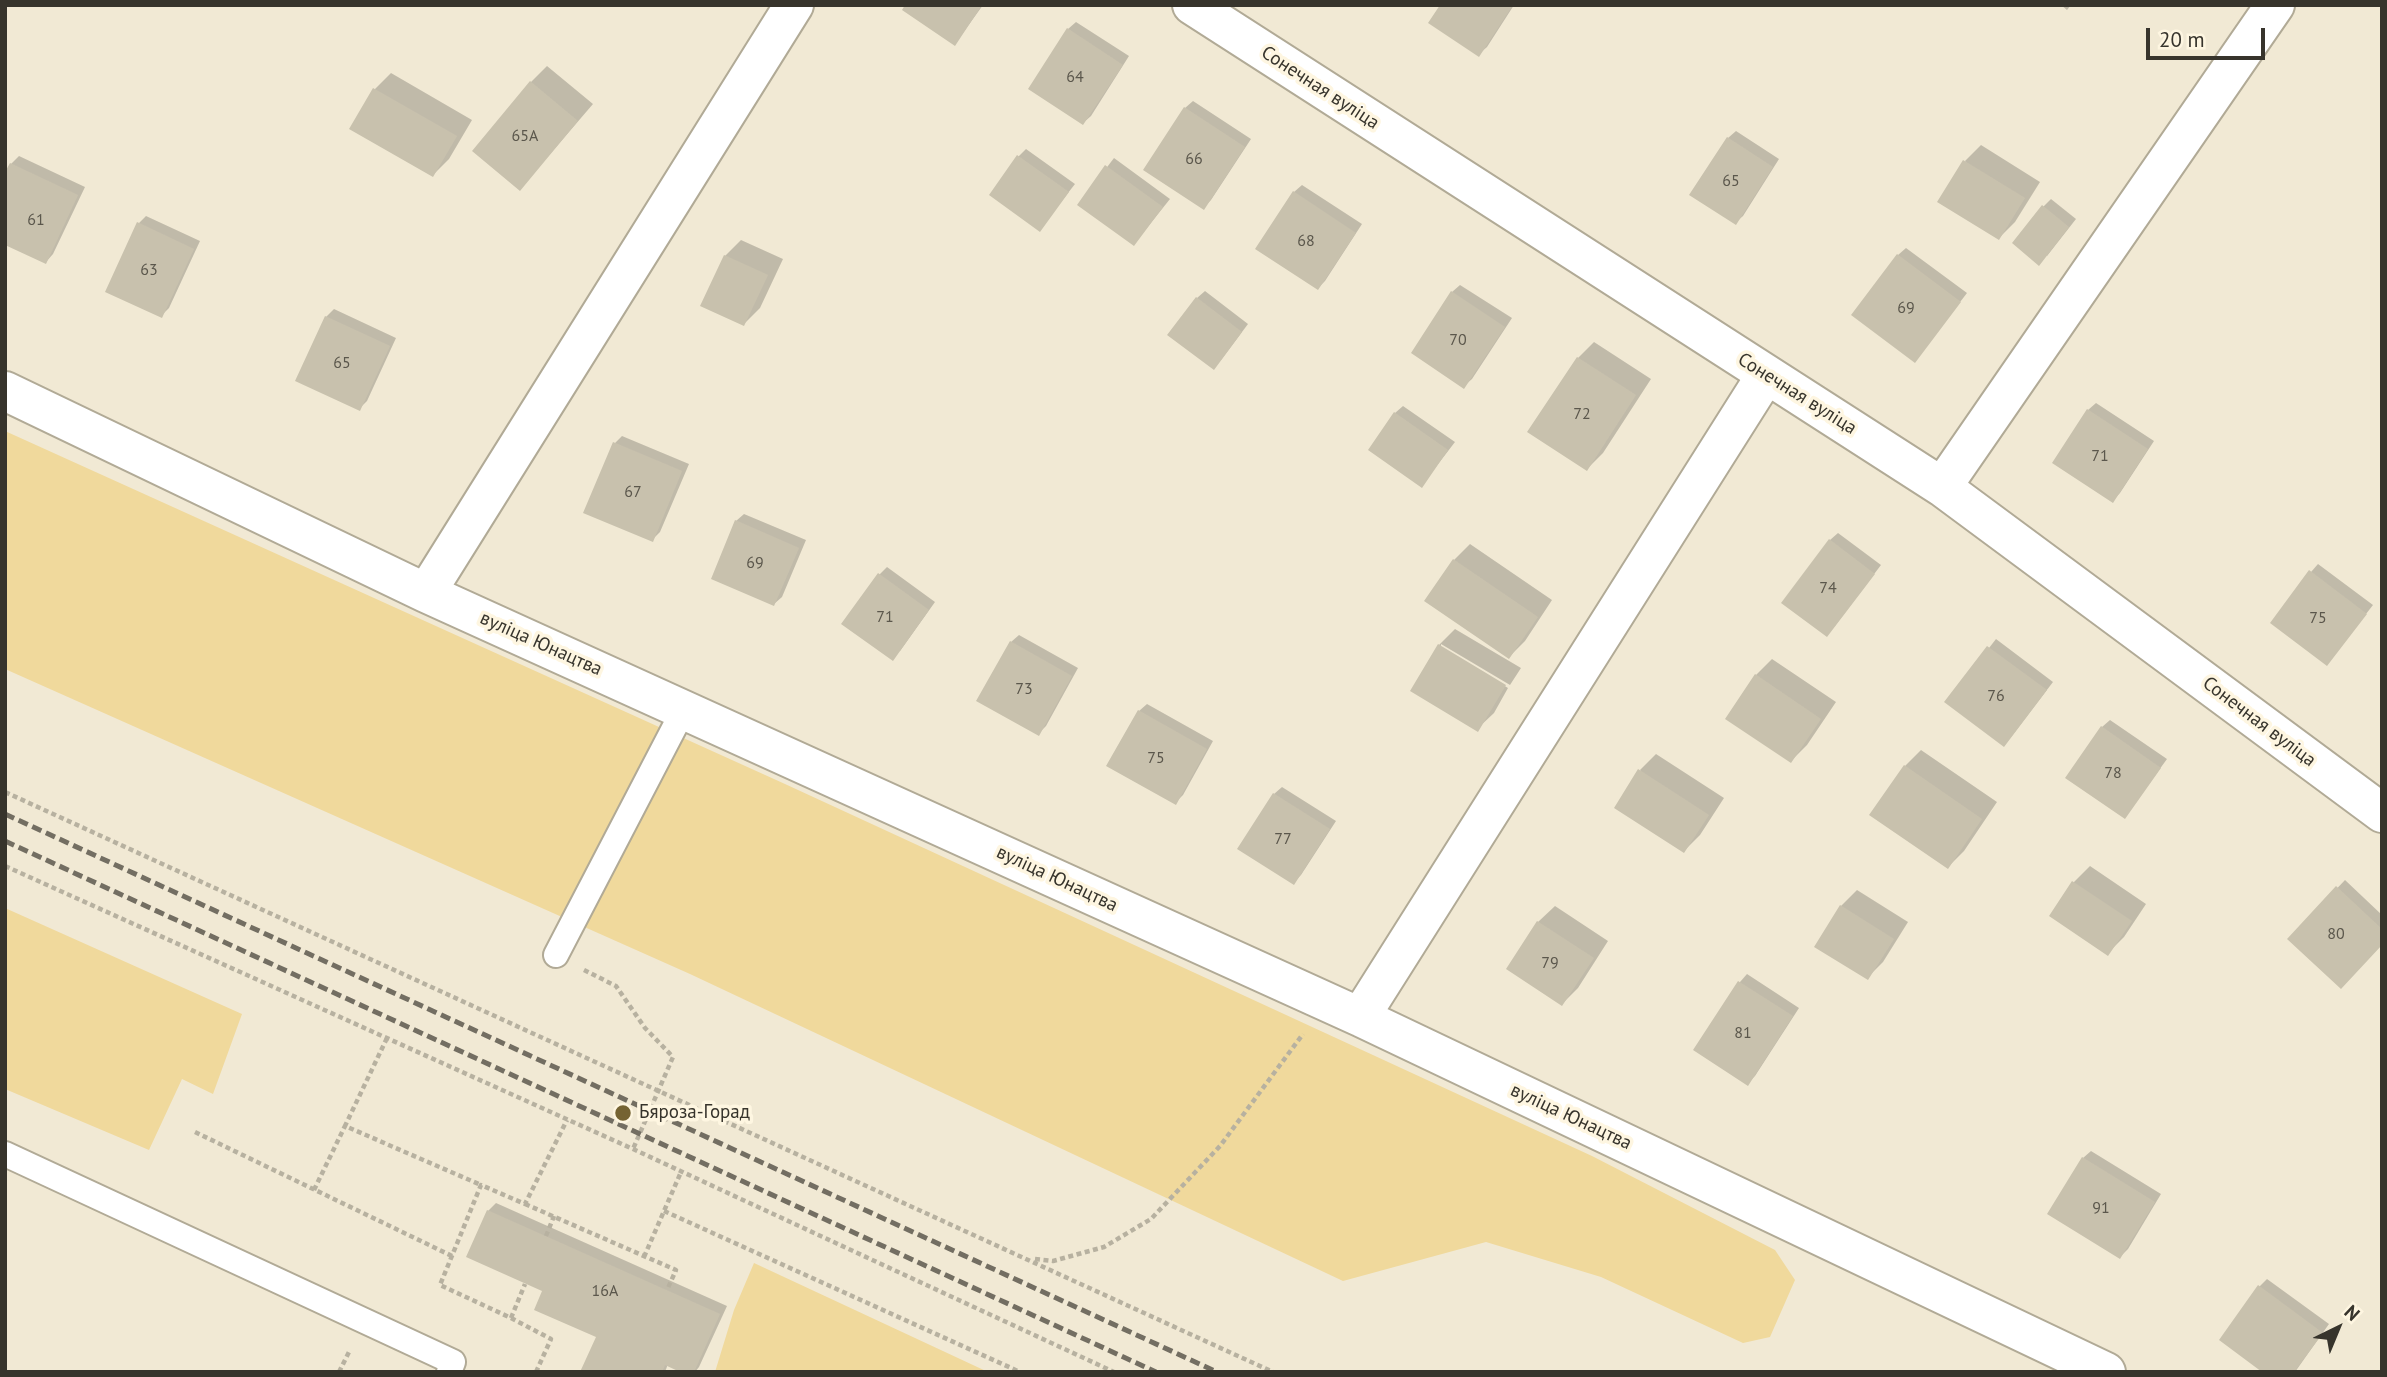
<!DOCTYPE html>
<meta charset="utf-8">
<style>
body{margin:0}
#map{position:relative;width:2387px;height:1377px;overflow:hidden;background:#f1e9d4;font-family:"PT Sans",sans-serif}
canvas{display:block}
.frame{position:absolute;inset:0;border:7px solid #37342c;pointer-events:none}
.north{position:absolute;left:2303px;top:1293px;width:70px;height:70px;-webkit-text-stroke:5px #fef6e1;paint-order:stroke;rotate:43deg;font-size:19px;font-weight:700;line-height:28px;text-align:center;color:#37342c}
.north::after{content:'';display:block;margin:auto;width:24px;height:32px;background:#37342c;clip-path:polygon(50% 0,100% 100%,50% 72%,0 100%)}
.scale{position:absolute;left:2146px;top:28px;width:119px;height:32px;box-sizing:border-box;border:4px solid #37342c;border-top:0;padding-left:9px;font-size:21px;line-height:24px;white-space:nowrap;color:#37342c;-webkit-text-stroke:5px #fef6e1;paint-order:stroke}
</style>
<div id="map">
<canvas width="2387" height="1377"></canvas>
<div class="frame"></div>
<div class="north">N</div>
<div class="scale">20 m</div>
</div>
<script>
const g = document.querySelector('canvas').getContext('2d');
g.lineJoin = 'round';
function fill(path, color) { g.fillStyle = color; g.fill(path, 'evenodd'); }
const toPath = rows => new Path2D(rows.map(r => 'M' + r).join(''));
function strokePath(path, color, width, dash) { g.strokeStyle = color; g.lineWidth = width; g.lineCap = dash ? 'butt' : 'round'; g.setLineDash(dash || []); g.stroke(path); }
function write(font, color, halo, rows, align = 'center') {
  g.font = font + ' "PT Sans",sans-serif'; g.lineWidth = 7; g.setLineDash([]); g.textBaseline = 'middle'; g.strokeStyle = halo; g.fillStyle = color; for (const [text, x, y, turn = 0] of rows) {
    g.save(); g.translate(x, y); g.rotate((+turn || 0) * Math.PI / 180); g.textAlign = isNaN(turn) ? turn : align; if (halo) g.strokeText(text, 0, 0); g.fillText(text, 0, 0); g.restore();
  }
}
fill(toPath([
 [5,431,785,784,1592,1156,1775,1250,1795,1280,1770,1337,1743,1343,1601,1277,1486,1242,1343,1281,690,974,5,669],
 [5,908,242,1014,213,1094,182,1079,149,1150,5,1089],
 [754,1263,988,1372,715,1372,734,1310]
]), '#f0d99c');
fill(toPath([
 [907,5,983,5,955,44],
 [1442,5,1514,5,1487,47,1479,54],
 [2061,5,2071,5,2067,10],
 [1076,22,1129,56,1091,116,1083,123,1068,29],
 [547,66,593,104,520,189,474,151,531,82],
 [391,73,472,120,449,159,433,175,352,128,375,89],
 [1193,101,1251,139,1211,200,1204,207,1185,108],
 [1736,131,1779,159,1743,216,1735,223,1728,138],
 [1981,145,2040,182,2015,222,1999,238,1965,161],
 [1026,149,1075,184,1040,229,1018,157],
 [19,156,85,187,53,254,46,262,11,164],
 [1114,158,1170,199,1134,244,1079,204],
 [1302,185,1362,224,1325,281,1318,288,1294,192],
 [2051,199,2076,219,2047,256,2043,207],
 [146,216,200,241,169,308,161,316,139,223],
 [741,240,783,259,760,308,744,324,725,256],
 [1906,248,1967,293,1915,361,1898,255],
 [1460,285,1512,318,1472,379,1464,386,1452,292],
 [1205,291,1248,324,1221,360,1197,298],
 [334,309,396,338,367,401,359,409,326,317],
 [1594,342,1651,379,1603,453,1587,469,1578,358],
 [2096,403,2154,441,2120,493,2113,500,2088,410],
 [1403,406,1455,442,1422,485,1395,413],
 [622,436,689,464,660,532,652,540,615,443],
 [744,514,806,540,782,597,774,604,736,521],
 [1838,533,1881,565,1834,627,1830,540],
 [1470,544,1552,600,1525,641,1509,657,1454,560],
 [2318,564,2373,605,2327,664,2311,572],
 [887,567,935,602,900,651,879,575],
 [1455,629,1521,668,1510,685,1441,644,1441,648,1508,688,1494,713,1477,729,1439,645],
 [1019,635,1078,668,1046,726,1039,733,1011,642],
 [1996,639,2053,682,2011,737,1947,702],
 [1772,659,1836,702,1807,745,1791,761,1756,675],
 [1147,704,1213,741,1183,795,1175,803,1139,711],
 [2110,720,2167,759,2125,817,2102,727],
 [1921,750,1997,802,1964,851,1948,867,1905,766],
 [1656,754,1724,798,1700,835,1684,851,1640,770],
 [1282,787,1336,821,1301,875,1293,883,1274,794],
 [2090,866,2146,904,2124,937,2107,954,2051,916,2074,882],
 [2345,880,2382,915,2382,943,2289,939],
 [1857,890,1908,922,1883,962,1867,978,1841,906],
 [1555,906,1608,941,1578,988,1562,1004,1508,968,1538,922],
 [1747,974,1799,1008,1755,1076,1747,1084,1696,1050,1740,982],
 [2091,1151,2161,1194,2128,1249,2120,1257,2083,1158],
 [496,1203,727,1306,699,1367,695,1372,684,1372,668,1364,665,1372,582,1372,598,1336,544,1291,468,1256,488,1211],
 [2267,1279,2329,1324,2295,1372,2265,1372,2259,1287]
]), '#0003');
fill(toPath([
 [905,5,982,5,955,46,902,10],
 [1440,5,1513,5,1479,57,1428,23],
 [1067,28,1123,65,1083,125,1028,89],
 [530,81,578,121,520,191,472,151],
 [373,88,457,136,433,177,349,129],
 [1184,107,1245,147,1204,210,1143,170],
 [1727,137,1773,167,1736,225,1689,195],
 [1017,155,1069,192,1040,232,989,195],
 [1963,160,2025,198,1999,240,1937,202],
 [10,163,78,195,46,264,5,245,5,172],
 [1105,165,1163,207,1134,246,1077,205],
 [1293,191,1356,233,1318,290,1255,249],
 [2042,205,2069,227,2039,266,2012,243],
 [137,222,194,249,162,318,105,292],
 [1897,254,1961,302,1915,363,1851,315],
 [724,255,768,275,744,326,700,306],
 [1451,291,1505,327,1464,389,1411,353],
 [1196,297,1242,332,1214,370,1167,335],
 [325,316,390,346,360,411,295,381],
 [1577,357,1636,395,1587,471,1527,432],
 [2087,409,2148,449,2113,503,2052,463],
 [1394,412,1448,450,1422,488,1368,450],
 [613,442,682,471,653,542,583,513],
 [735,520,799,548,774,606,711,579],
 [1829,539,1875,574,1827,637,1781,603],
 [1453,559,1538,617,1509,659,1424,601],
 [2309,570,2367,614,2327,666,2270,623],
 [878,573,929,610,893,661,841,624],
 [1010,641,1072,676,1039,736,976,701],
 [1438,644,1506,685,1478,732,1410,691],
 [1987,646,2047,690,2004,747,1944,702],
 [1755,674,1821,719,1791,763,1725,719],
 [1138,710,1207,749,1176,805,1106,766],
 [2101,726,2161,768,2125,819,2065,778],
 [1904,765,1982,819,1948,869,1869,815],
 [1638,769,1709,815,1684,853,1614,808],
 [1273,793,1330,829,1294,885,1237,849],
 [2072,881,2132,921,2108,956,2049,916],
 [2336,886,2382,929,2382,945,2341,989,2287,939],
 [1840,905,1894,939,1868,980,1814,947],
 [1537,921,1594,958,1562,1006,1506,969],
 [1738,981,1793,1016,1748,1086,1693,1050],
 [2082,1157,2155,1202,2120,1259,2047,1214],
 [487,1210,720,1314,694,1372,680,1372,665,1365,662,1372,580,1372,596,1337,534,1310,542,1291,466,1257],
 [2258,1285,2323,1333,2294,1372,2262,1372,2219,1340]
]), '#c8c1ad');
const service = toPath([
 [556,955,684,709],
 [5,1154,453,1362,449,1372]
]);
const minor = toPath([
 [1192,5,1942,487,2382,813],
 [5,391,426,593,1360,1017,2106,1372],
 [1942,487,2275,5],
 [426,593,794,5],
 [1360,1017,1766,375]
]);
strokePath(service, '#b1aa96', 28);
strokePath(minor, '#b1aa96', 42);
strokePath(toPath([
 [5,792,1273,1372],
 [5,866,633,1149,1114,1372],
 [584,970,616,986,645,1028,673,1057,633,1149],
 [387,1038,345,1126,481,1185],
 [195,1132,452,1256],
 [314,1190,345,1126],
 [525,1204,676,1270,667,1290],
 [664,1211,1020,1372],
 [546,1236,554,1216],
 [644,1257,681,1172],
 [1035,1259,1053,1261,1104,1247,1151,1219,1220,1146,1303,1034],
 [511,1318,525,1284],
 [339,1372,350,1350],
 [536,1372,551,1339,511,1318,440,1285,481,1185,525,1204,567,1120]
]), '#b7b1a0', 4.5, [5, 3.5]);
strokePath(service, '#fff', 24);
strokePath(minor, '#fff', 38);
strokePath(toPath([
 [5,814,1217,1372],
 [5,841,1156,1372]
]), '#736e62', 5, [10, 5]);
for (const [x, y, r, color] of [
 [623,1113,9,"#756332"]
]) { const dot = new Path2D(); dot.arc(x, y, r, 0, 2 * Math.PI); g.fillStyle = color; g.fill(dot); strokePath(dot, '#fef6e1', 2.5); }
write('16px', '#5b574c', null, [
 ["64",1075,77],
 ["65А",525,136],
 ["66",1194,159],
 ["65",1731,181],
 ["61",36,220],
 ["68",1306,241],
 ["63",149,270],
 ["69",1906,308],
 ["70",1458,340],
 ["65",342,363],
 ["72",1582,414],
 ["71",2100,456],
 ["67",633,492],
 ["69",755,563],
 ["74",1828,588],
 ["71",885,617],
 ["75",2318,618],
 ["73",1024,689],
 ["76",1996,696],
 ["75",1156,758],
 ["78",2113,773],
 ["77",1283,839],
 ["80",2336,934],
 ["79",1550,963],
 ["81",1743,1033],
 ["91",2101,1208],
 ["16А",605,1291]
]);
write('19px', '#37342c', '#fef6e1', [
 ["Сонечная вуліца",1320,88,33],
 ["Сонечная вуліца",1797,394,32],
 ["вуліца Юнацтва",541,644,24],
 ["Сонечная вуліца",2259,722,37],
 ["вуліца Юнацтва",1057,879,25],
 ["вуліца Юнацтва",1571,1117,25]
]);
write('19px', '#37342c', '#fef6e1', [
 ["Бяроза-Горад",639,1113]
], 'left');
</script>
